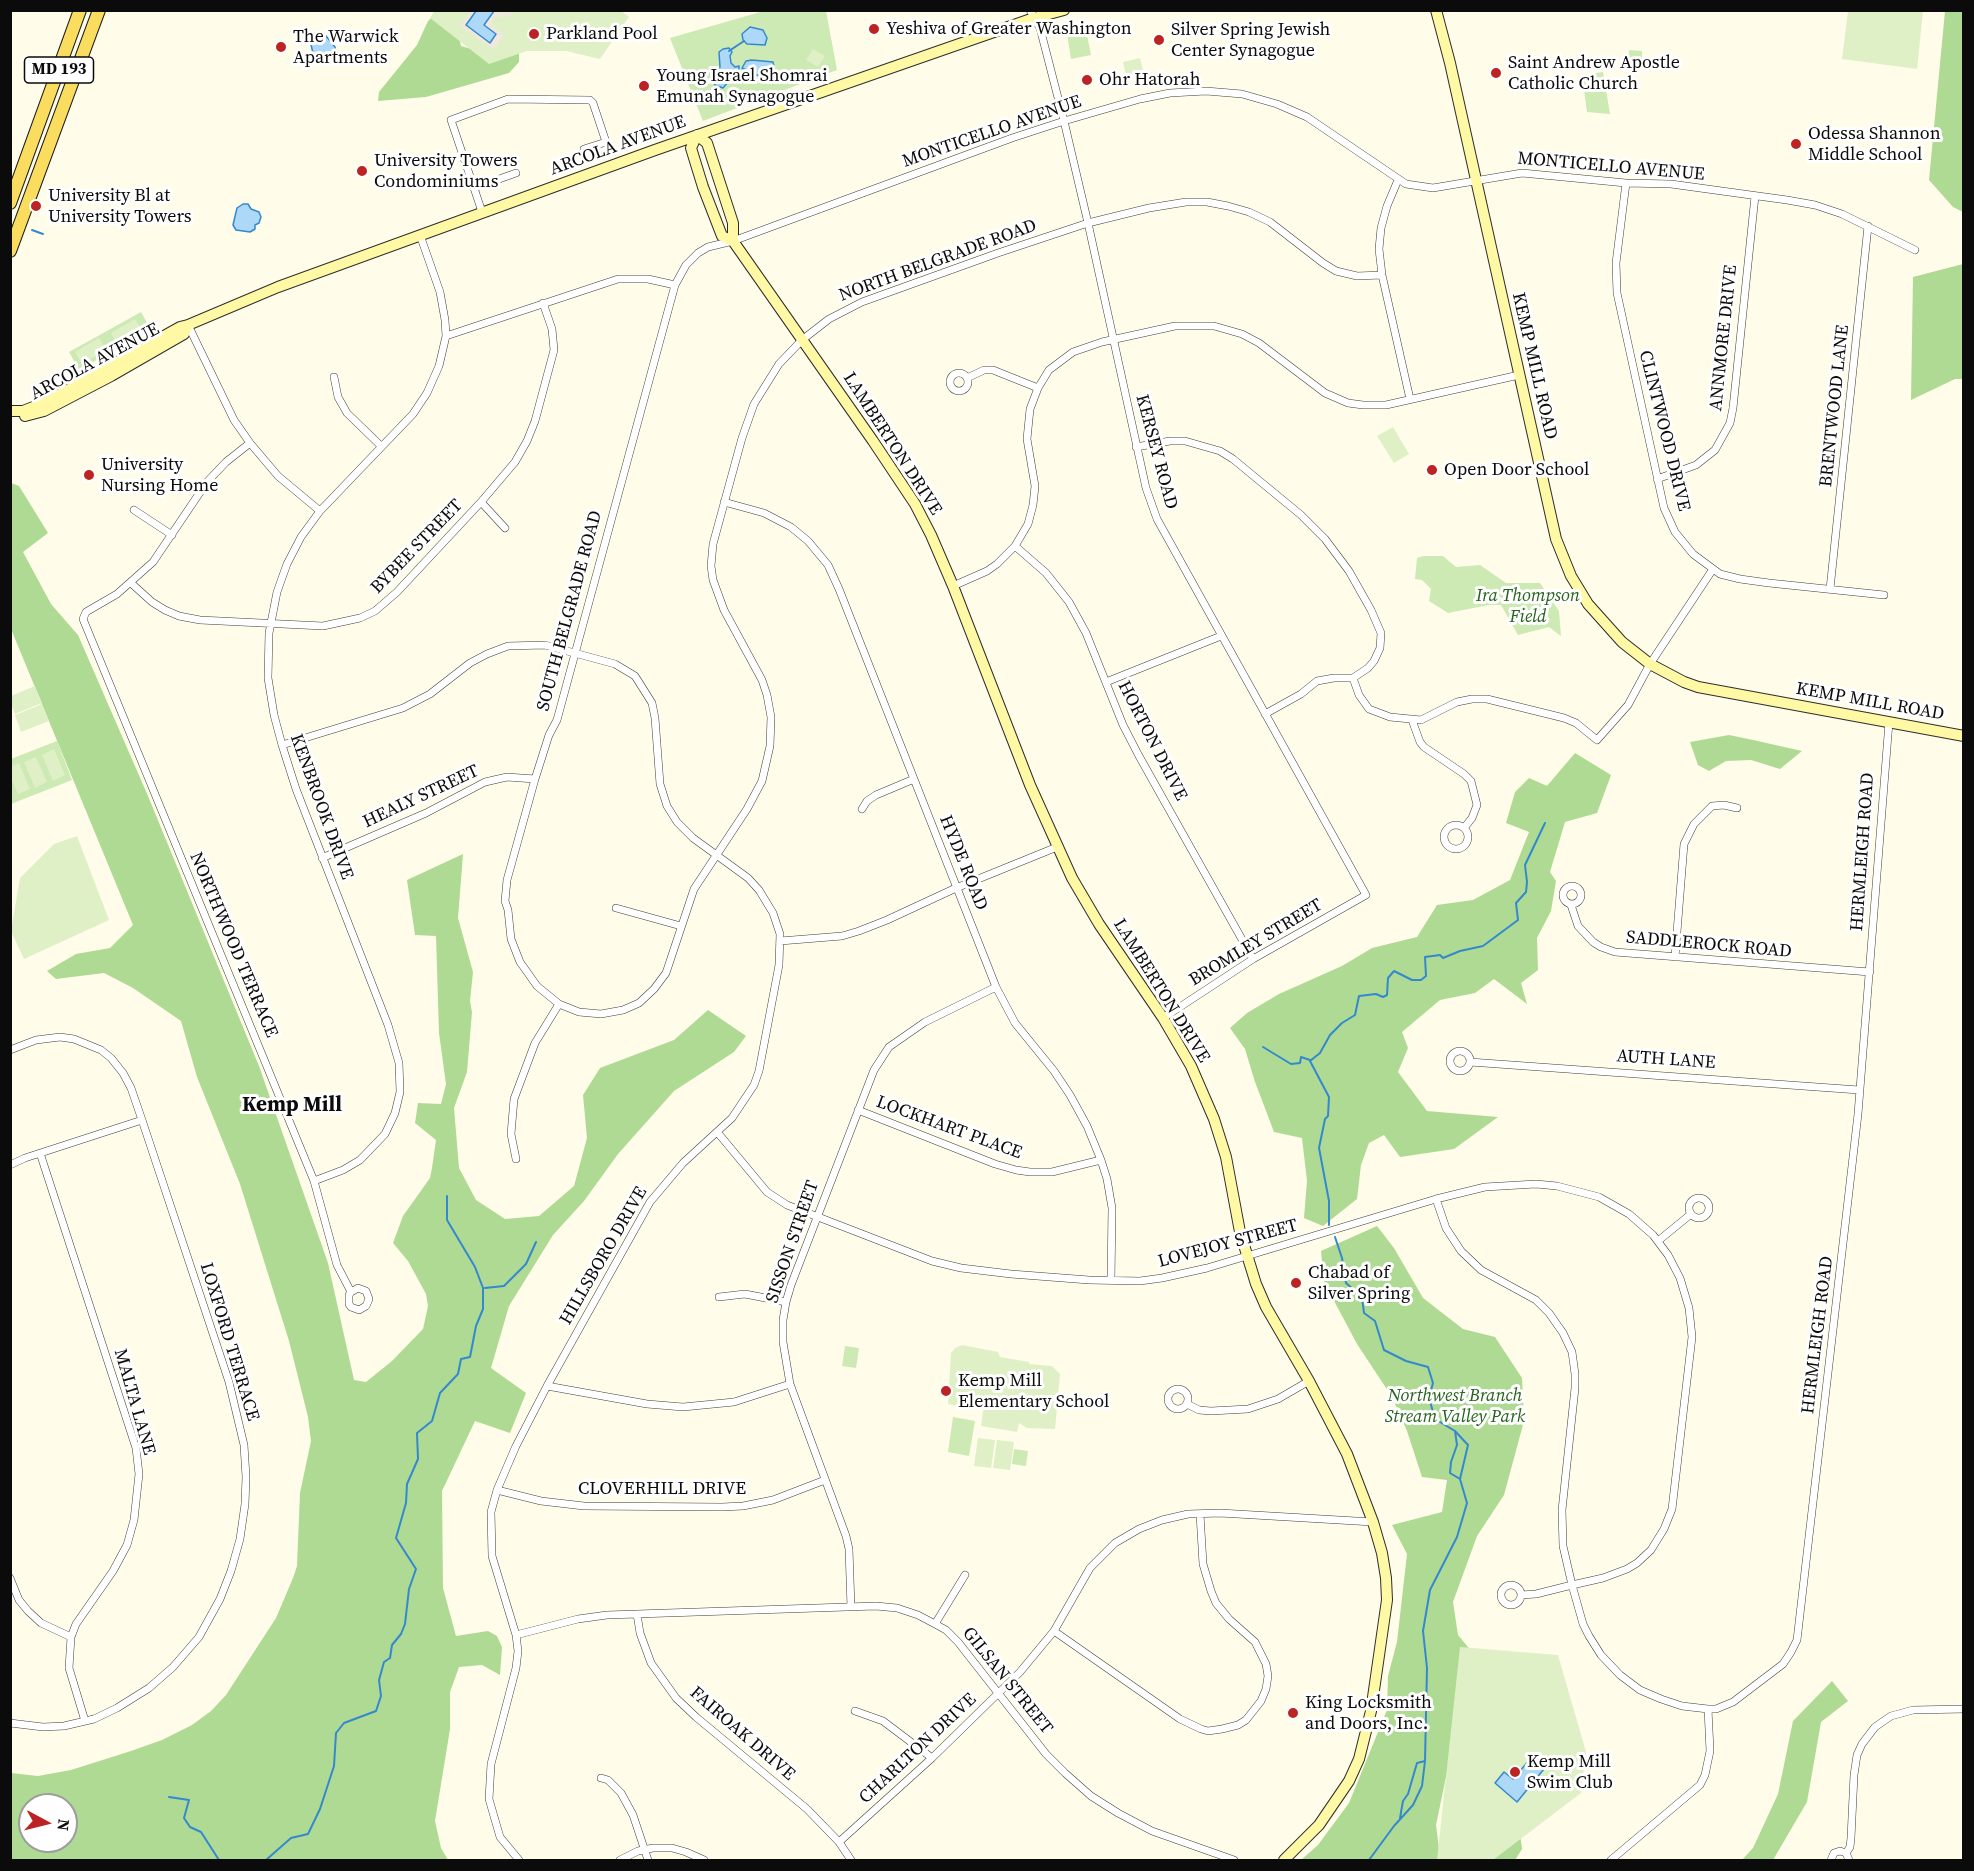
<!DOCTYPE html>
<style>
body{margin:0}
#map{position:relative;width:1974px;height:1871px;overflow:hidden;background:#fffcea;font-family:"Source Serif 4",serif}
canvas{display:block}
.frame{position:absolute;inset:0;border:12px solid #0b0b0b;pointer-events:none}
.north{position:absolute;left:18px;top:1793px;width:60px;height:60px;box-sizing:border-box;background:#fff;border:2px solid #9d9d9d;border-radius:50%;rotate:97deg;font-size:16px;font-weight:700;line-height:24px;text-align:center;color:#0b0b0b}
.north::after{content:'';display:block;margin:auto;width:21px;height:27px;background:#bc2322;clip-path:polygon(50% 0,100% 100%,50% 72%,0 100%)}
</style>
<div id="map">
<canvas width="1974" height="1871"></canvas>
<div class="frame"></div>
<div class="north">N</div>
</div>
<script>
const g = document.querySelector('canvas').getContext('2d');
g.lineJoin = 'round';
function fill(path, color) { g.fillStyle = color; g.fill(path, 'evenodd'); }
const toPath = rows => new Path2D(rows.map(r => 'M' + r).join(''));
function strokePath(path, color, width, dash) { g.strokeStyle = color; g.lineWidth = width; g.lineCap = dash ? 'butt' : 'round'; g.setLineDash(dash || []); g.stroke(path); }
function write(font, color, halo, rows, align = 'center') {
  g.font = font + ' "Source Serif 4",serif'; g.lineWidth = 6; g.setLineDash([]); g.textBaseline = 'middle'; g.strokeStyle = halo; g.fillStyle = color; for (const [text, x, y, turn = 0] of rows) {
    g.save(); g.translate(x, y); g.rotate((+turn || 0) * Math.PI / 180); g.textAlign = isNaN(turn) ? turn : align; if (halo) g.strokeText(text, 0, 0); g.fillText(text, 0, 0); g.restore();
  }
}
fill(toPath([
 [764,11,826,11,837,70,703,121,670,38],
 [1086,30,1091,55,1071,59,1067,33],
 [1629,50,1642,51,1642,64,1628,64],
 [1603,72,1610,114,1587,112,1582,75],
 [141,312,151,330,79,370,69,352],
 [1424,556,1443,556,1456,567,1480,565,1506,583,1540,583,1559,611,1561,636,1549,627,1518,635,1501,605,1489,605,1448,613,1429,601,1431,589,1422,580,1415,579,1417,558],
 [57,741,72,780,11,804,11,759],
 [845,1346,859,1348,856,1368,842,1366],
 [953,1417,975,1421,969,1456,948,1452],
 [1014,1449,1028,1451,1026,1466,1012,1464]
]), '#cde9b4');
fill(toPath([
 [439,11,456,22,461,46,492,55,519,45,519,62,509,73,426,97,378,101,379,92,417,45,428,21],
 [1945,11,1963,11,1963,212,1953,207,1929,180],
 [1963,264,1963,379,1955,379,1911,400,1913,277],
 [11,483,19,486,48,533,23,552,51,604,78,635,148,796,259,1066,328,1263,354,1380,366,1382,392,1361,423,1329,428,1306,426,1294,408,1261,393,1243,403,1216,430,1178,432,1168,436,1140,415,1123,418,1103,441,1104,446,1084,439,1033,436,936,415,935,407,880,463,854,458,918,473,972,470,1001,472,1012,467,1072,454,1108,459,1168,476,1200,505,1219,539,1216,574,1186,587,1138,583,1095,600,1068,674,1040,708,1010,746,1036,734,1052,674,1091,618,1154,584,1201,553,1235,509,1306,491,1368,526,1393,510,1433,475,1421,442,1491,443,1588,456,1636,488,1631,497,1636,502,1647,500,1675,482,1665,459,1667,450,1692,450,1729,435,1821,441,1848,448,1860,11,1860,11,1773,38,1776,71,1770,131,1751,162,1740,192,1725,211,1711,226,1695,276,1618,293,1578,297,1566,300,1493,311,1441,308,1417,289,1341,240,1184,197,1077,181,1021,133,988,104,973,56,979,47,971,76,954,110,948,133,925,11,629],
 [30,1805,66,1805,66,1841,30,1841],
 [1729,735,1753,740,1802,751,1780,769,1751,760,1726,761,1709,771,1698,765,1690,742],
 [1575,753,1611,775,1597,813,1565,822,1550,872,1556,881,1551,911,1537,938,1538,970,1521,983,1527,1004,1494,979,1475,993,1440,1000,1402,1032,1408,1048,1398,1072,1427,1111,1498,1117,1454,1149,1400,1157,1384,1135,1369,1143,1361,1165,1357,1199,1323,1226,1304,1218,1307,1181,1302,1138,1274,1132,1255,1082,1245,1049,1230,1028,1247,1013,1279,994,1342,966,1372,948,1417,937,1437,905,1473,900,1510,880,1529,832,1506,823,1515,792,1529,778,1547,786],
 [1377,1226,1394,1248,1423,1298,1463,1329,1495,1337,1522,1378,1524,1421,1504,1495,1477,1536,1453,1602,1458,1635,1472,1652,1436,1825,1440,1857,1458,1860,1301,1860,1318,1845,1349,1803,1387,1710,1388,1676,1397,1642,1407,1554,1392,1525,1442,1512,1447,1480,1422,1477,1407,1431,1392,1397,1357,1344,1324,1282,1321,1251],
 [1832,1681,1848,1701,1821,1722,1807,1802,1773,1860,1742,1860,1753,1848,1778,1794,1793,1721],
 [1520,1834,1522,1849,1515,1860,1488,1860]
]), '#afda93');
fill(toPath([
 [435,10,620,10,629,17,600,59,566,51,527,51,489,64,430,18],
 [1848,11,1923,11,1917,69,1842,59],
 [813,49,825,56,818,67,806,60],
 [1140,58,1143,71,1126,75,1123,62],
 [135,319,142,330,117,344,111,333],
 [99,338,106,350,82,364,75,352],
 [1393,427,1409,454,1394,463,1377,436],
 [35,686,42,703,15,714,11,704,11,696],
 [42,704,49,721,21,732,15,715],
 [54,749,65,775,53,781,42,755],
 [36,757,47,782,35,788,24,762],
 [19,763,30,789,18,794,11,778,10,767],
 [77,836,109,920,24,959,11,931,20,878,54,844],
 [962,1345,998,1352,1000,1357,1029,1362,1029,1364,1052,1366,1060,1374,1055,1429,1027,1428,1019,1423,1017,1432,981,1426,984,1405,971,1409,948,1404,951,1353,955,1348],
 [978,1438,995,1440,991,1468,974,1466],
 [997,1440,1014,1442,1010,1470,993,1468],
 [1460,1647,1558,1655,1586,1752,1581,1793,1493,1860,1437,1860]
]), '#dff0c6');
fill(toPath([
 [471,11,476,11,466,25,483,25,494,11,514,11,509,17,504,15,501,18,496,16,490,25,504,35,494,50,460,26]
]), '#eee9da');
const water = toPath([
 [476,11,494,11,484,25,496,34,490,43,466,25,476,11],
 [750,27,763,30,767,38,765,45,747,44,743,40,742,34,750,27],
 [318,34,326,36,335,47,336,51,333,57,324,55,320,57,313,53,311,45,315,36,318,34],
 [729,48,732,52,730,56,731,63,735,67,739,66,739,69,723,88,715,85,713,81,720,67,719,52,723,49,729,48],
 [752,60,773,62,775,71,761,77,742,68,746,61,752,60],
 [243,204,248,204,251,209,259,212,261,217,259,223,255,225,255,229,250,232,236,230,233,225,237,208,243,204],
 [1531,1758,1544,1769,1517,1802,1495,1783,1504,1772,1513,1779,1531,1758]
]);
fill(water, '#aed8f7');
strokePath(water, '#3489ce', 1.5);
strokePath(toPath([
 [729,51,744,41],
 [32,230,43,234],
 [1263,1047,1291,1064,1300,1063,1301,1057,1310,1060],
 [1329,1225,1329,1201,1319,1148,1325,1119,1328,1116,1329,1097,1310,1061,1320,1053,1330,1035,1342,1023,1355,1015,1359,996,1376,994,1383,997,1387,995,1388,978,1394,971,1412,980,1421,980,1426,976,1425,957,1440,955,1443,958,1460,951,1483,946,1518,920,1516,903,1526,892,1527,882,1525,865,1545,823],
 [1335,1237,1342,1258,1346,1283,1362,1297,1364,1313,1375,1321,1384,1350,1406,1361,1428,1367,1433,1383,1429,1398,1435,1419,1455,1431,1468,1445,1460,1479,1467,1503,1457,1537,1430,1590,1423,1631,1427,1668,1425,1761,1422,1786,1413,1805,1394,1826,1369,1860],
 [485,1288,504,1286,526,1264,536,1242],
 [1455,1431,1457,1445,1451,1462,1450,1473,1460,1479],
 [169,1797,189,1800,184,1818,190,1827,201,1832,219,1860],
 [1400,1818,1403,1801,1408,1794,1417,1763,1425,1761],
 [266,1860,291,1838,308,1834,320,1809,334,1766,336,1733,344,1723,376,1711,381,1696,379,1680,384,1662,390,1658,392,1645,401,1634,405,1624,409,1589,416,1569,396,1538,406,1503,407,1484,418,1459,417,1433,432,1421,440,1393,458,1374,461,1359,470,1357,476,1326,483,1309,483,1288,475,1267,447,1220,447,1196]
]), '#3489ce', 2);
const street = toPath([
 [1030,10,1040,28,1064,121,1088,223,1146,488,1157,519,1366,895,1253,959,1163,1018],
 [516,173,474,188,451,120,508,99,590,100,593,103,606,142,584,149],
 [1398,180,1387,206,1381,228,1379,249,1382,275,1410,399],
 [1626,183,1616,263,1617,293,1664,508,1675,532,1693,554,1720,574,1740,579,1769,583,1884,595],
 [474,188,482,212],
 [1382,275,1357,276,1336,271,1323,263,1270,222,1249,212,1228,206,1207,202,1186,202,1149,208,1088,223,998,253,862,302,829,319,802,340,779,364,754,404,742,438,713,544,711,566,713,580,724,610,762,680,767,695,771,717,770,746,762,781,747,809,694,889,666,973,654,989,639,1003,623,1010,601,1014,579,1012,559,1004,537,986,520,962,511,939,508,910,505,901,507,880,535,779,549,735,557,720,675,285,686,265,698,253,708,247,733,241,1012,138,1064,121,1140,99,1170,93,1206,91,1242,94,1277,104,1307,117,1406,184,1433,188,1522,173,1626,183,1671,184,1787,200,1815,205,1842,214,1915,250],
 [188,325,234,420,250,443,278,476,320,511],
 [446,336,618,279,648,279,675,285],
 '950 382a9 9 0 1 1 18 0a9 9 0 1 1-18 0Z',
 [334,377,338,397,347,413,381,446],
 [967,378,984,370,993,370,1038,388],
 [250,443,226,462,207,482,153,562,117,594,86,612,83,619,314,1181,337,1265,351,1292,349,1295,349,1304,351,1307,359,1310,366,1306,369,1299,366,1291,358,1288,351,1292],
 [1136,447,1170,441,1185,441,1220,451,1233,459,1301,515,1325,539,1349,571,1371,610,1381,633,1380,648,1374,661,1368,668,1353,678,1334,678,1317,681,1301,694,1265,714],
 [1657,479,1696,465,1715,450,1730,423,1733,408,1755,196],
 [481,502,505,528],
 [724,502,764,513,791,527,808,541,828,565,839,589,996,987,1015,1023,1054,1071,1070,1095,1087,1126,1101,1160,1107,1179,1112,1208,1111,1280],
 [134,510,172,535],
 [1015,546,1046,573,1069,602,1086,633,1123,725,1139,756,1253,959],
 [131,583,152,602,165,610,179,616,200,620,323,626,360,618,375,611,397,592,481,502,515,462,527,441,535,421,554,350,552,329,543,303],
 [953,586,987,571,997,564,1015,546,1028,524,1033,505,1035,486,1027,439,1030,409,1038,388,1049,370,1073,352,1102,342,1175,326,1214,326,1242,334,1259,343,1325,393,1348,403,1363,405,1386,405,1519,375],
 [1830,589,1868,226],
 [1353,678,1359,695,1369,709,1390,717,1421,720,1457,702,1472,699,1487,699,1564,718,1576,723,1597,740,1628,705,1650,664,1713,569],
 [1106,682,1221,636],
 [1412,720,1420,742,1424,747,1464,774,1471,781,1477,805,1472,818,1464,828],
 [282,745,403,708,430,694,470,663,487,654,508,646,545,645,615,664,635,676,652,703,655,718,660,784,667,806,677,822,693,838,748,878,759,890,773,913,780,934,779,965,759,1071,754,1085,732,1118,683,1163,650,1202,547,1386,516,1446,497,1490,491,1512,492,1556,516,1635,518,1651,516,1668,491,1764,489,1799,500,1837,519,1860],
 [862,809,867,801,876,795,914,779],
 '1444 837a12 12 0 1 1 24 0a12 12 0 1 1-24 0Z',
 [322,858,426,813,485,782,507,777,535,779],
 '1563 895a9 9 0 1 1 18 0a9 9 0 1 1-18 0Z',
 [1571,905,1578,926,1593,942,1601,947,1615,952,1870,972],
 [616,908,681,926],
 [780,941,842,936,859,931,887,920,956,888,1057,847],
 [1675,957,1684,844,1694,824,1712,806,1724,805,1737,808],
 [10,1050,36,1040,60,1037,74,1039,101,1050,111,1058,123,1073,131,1088,142,1120,229,1382,244,1445,246,1477,245,1504,240,1539,231,1571,220,1599,199,1637,173,1667,149,1688,117,1708,94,1719,64,1726,43,1727,10,1723],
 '1450 1061a10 10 0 1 1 20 0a10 10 0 1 1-20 0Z',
 [1470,1062,1859,1090],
 [858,1110,995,1164,1016,1170,1030,1172,1052,1172,1101,1160],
 [718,1133,767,1192,787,1205,932,1261,961,1268,1011,1274,1089,1280,1140,1281,1162,1278,1207,1268,1436,1199,1485,1187,1536,1184,1557,1186,1599,1197,1629,1214,1653,1235,1668,1255,1680,1278,1689,1308,1692,1337,1672,1509,1664,1529,1651,1550,1637,1563,1627,1569,1603,1578,1572,1585,1536,1594,1521,1595],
 [40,1153,136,1448,139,1474,134,1520,127,1545,113,1571,76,1624,71,1637,69,1668,85,1721],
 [516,1159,511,1134,514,1099,535,1043,559,1004],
 [10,1165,25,1158,142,1120],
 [314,1181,343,1170,360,1160,385,1134,395,1113,400,1092,399,1063,388,1025,296,789,282,745,274,715,268,678,269,633,277,592,287,564,301,537,320,511,413,414,427,393,439,366,446,336,445,320,440,292,420,235],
 '1689 1208a10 10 0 1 1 20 0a10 10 0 1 1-20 0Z',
 [1436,1199,1446,1228,1461,1251,1481,1270,1536,1300,1549,1313,1563,1333,1572,1352,1575,1374,1575,1388,1562,1510,1563,1546,1572,1585,1583,1624,1589,1636,1601,1655,1620,1675,1640,1690,1661,1699,1682,1706,1708,1709,1716,1709,1733,1702,1783,1664,1791,1652,1797,1640,1858,1114,1889,722],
 [1658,1241,1691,1214],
 [719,1297,745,1294,786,1302],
 [547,1386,647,1404,683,1407,734,1402,790,1384],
 '1168 1399a10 10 0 1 1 20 0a10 10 0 1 1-20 0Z',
 [1187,1404,1199,1410,1211,1411,1248,1409,1278,1399,1309,1381],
 [497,1490,541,1501,584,1506,722,1507,743,1506,773,1500,825,1480],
 [10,1578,19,1600,28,1611,41,1623,71,1637],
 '1501 1595a10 10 0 1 1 20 0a10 10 0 1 1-20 0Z',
 [851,1607,849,1549,846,1536,790,1384,783,1342,783,1320,786,1302,791,1285,874,1070,889,1047,925,1022,996,987],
 [637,1614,640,1633,651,1663,676,1698,696,1717,807,1809,839,1842,851,1860],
 [935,1624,965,1575],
 [1054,1631,1180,1719,1201,1729,1208,1731,1222,1729,1238,1725,1246,1720,1261,1701,1266,1689,1268,1676,1266,1664,1255,1642,1229,1619,1216,1603,1211,1591,1203,1564,1200,1514],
 [516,1635,578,1619,607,1615,876,1606,897,1608,918,1615,935,1624,946,1630,958,1642,1046,1754,1065,1773,1091,1796,1118,1813,1152,1831,1234,1860],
 [855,1711,883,1721,932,1758],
 [601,1778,608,1780,621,1793,633,1815,648,1860],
 [839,1842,932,1758,1020,1672,1054,1631,1090,1568,1115,1543,1139,1529,1162,1520,1188,1514,1220,1513,1373,1522],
 [1846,1853,1850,1847,1851,1838,1854,1775,1857,1755,1862,1744,1875,1727,1891,1716,1913,1710,1964,1709],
 [620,1860,638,1851,653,1848,672,1848,686,1852,704,1860],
 [1611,1860,1700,1785,1705,1775,1710,1751,1708,1709],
 [1831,1860,1834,1853,1840,1851,1846,1853,1849,1860]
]);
const secondary = toPath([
 [1436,10,1450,63,1556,539,1571,576,1588,604,1622,642,1650,664,1684,682,1698,687,1964,736],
 [733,241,733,223,707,143,697,135,691,148,703,187,722,236,733,241,873,441,915,504,931,535,953,586,1030,785,1072,878,1099,924,1163,1018,1191,1066,1214,1119,1226,1157,1240,1232,1256,1284,1266,1307,1309,1381,1347,1454,1373,1522,1382,1553,1386,1578,1387,1600,1371,1711,1359,1759,1349,1781,1319,1825,1284,1860],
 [10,411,23,411,46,402,180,327,188,325,278,287,655,150,1034,18,1064,10],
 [25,416,44,411,111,376,184,334,188,325]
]);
const primary = toPath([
 [10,203,80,10],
 [10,251,99,10]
]);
strokePath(street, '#3e3e3e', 8);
strokePath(secondary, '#2d2d2d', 12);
strokePath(primary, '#1c1c1c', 14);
strokePath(street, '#fff', 7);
strokePath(secondary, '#fff9a5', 10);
strokePath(primary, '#fadc5e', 12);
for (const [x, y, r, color] of [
 [874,29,6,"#bc2322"],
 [534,34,6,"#bc2322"],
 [1159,40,6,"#bc2322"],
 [281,47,6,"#bc2322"],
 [1496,73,6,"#bc2322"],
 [1087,80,6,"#bc2322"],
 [644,86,6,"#bc2322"],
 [1796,144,6,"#bc2322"],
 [362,171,6,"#bc2322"],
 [36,206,6,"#bc2322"],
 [1432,470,6,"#bc2322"],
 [89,475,6,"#bc2322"],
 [1296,1283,6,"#bc2322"],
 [946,1391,6,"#bc2322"],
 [1293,1713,6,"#bc2322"],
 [1515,1772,6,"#bc2322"]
]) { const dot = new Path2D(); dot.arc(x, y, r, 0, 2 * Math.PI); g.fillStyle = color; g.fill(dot); strokePath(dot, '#fff', 2); }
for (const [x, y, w] of [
 [59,70,69]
]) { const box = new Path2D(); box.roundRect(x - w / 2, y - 13, w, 26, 4.5); g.fillStyle = '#fff'; g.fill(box); strokePath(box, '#0b0b0b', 1.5); }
write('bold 16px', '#0b0b0b', null, [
 ["MD 193",59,70]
]);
write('18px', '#0b0b0b', '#fff', [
 ["Yeshiva of Greater Washington",886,29],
 ["Silver Spring Jewish",1171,30],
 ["Center Synagogue",1171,51],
 ["Parkland Pool",546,34],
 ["The Warwick",293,37],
 ["Apartments",293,58],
 ["Saint Andrew Apostle",1508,63],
 ["Catholic Church",1508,84],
 ["Young Israel Shomrai",656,76],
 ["Emunah Synagogue",656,97],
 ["Ohr Hatorah",1099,80],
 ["Odessa Shannon",1808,134],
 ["Middle School",1808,155],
 ["University Towers",374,161],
 ["Condominiums",374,182],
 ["University Bl at",48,196],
 ["University Towers",48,217],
 ["University",101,465],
 ["Nursing Home",101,486],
 ["Open Door School",1444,470],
 ["Chabad of",1308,1273],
 ["Silver Spring",1308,1294],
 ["Kemp Mill",958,1381],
 ["Elementary School",958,1402],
 ["King Locksmith",1305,1703],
 ["and Doors, Inc.",1305,1724],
 ["Kemp Mill",1527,1762],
 ["Swim Club",1527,1783]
], 'left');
write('18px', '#0b0b0b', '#fff', [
 ["MONTICELLO AVENUE",992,132,-19],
 ["ARCOLA AVENUE",618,146,-20],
 ["MONTICELLO AVENUE",1611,167,5],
 ["NORTH BELGRADE ROAD",938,261,-20],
 ["ANNMORE DRIVE",1724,338,-84],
 ["ARCOLA AVENUE",95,362,-28],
 ["KEMP MILL ROAD",1534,366,77],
 ["BRENTWOOD LANE",1835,406,-84],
 ["CLINTWOOD DRIVE",1664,431,76],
 ["LAMBERTON DRIVE",892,444,57],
 ["KERSEY ROAD",1156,452,75],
 ["BYBEE STREET",417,547,-46],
 ["SOUTH BELGRADE ROAD",570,611,-75],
 ["KEMP MILL ROAD",1870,702,10],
 ["HORTON DRIVE",1152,741,63],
 ["HEALY STREET",421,797,-25],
 ["KENBROOK DRIVE",321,807,70],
 ["HERMLEIGH ROAD",1863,852,-86],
 ["HYDE ROAD",963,863,68],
 ["BROMLEY STREET",1256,943,-31],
 ["NORTHWOOD TERRACE",233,945,67],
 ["SADDLEROCK ROAD",1709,945,5],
 ["LAMBERTON DRIVE",1161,991,58],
 ["AUTH LANE",1666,1060,4],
 ["LOCKHART PLACE",949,1128,20],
 ["SISSON STREET",793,1242,-71],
 ["LOVEJOY STREET",1228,1244,-15],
 ["HILLSBORO DRIVE",604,1256,-60],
 ["HERMLEIGH ROAD",1818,1335,-83],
 ["LOXFORD TERRACE",229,1342,73],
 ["MALTA LANE",134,1402,74],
 ["CLOVERHILL DRIVE",662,1489],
 ["GILSAN STREET",1007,1681,51],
 ["FAIROAK DRIVE",742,1734,41],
 ["CHARLTON DRIVE",918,1749,-43]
]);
write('italic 18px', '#27631c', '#fff', [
 ["Ira Thompson",1528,596],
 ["Field",1528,617],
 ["Northwest Branch",1455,1396],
 ["Stream Valley Park",1455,1417]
]);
write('bold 21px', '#0b0b0b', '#fff', [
 ["Kemp Mill",292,1106]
]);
</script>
